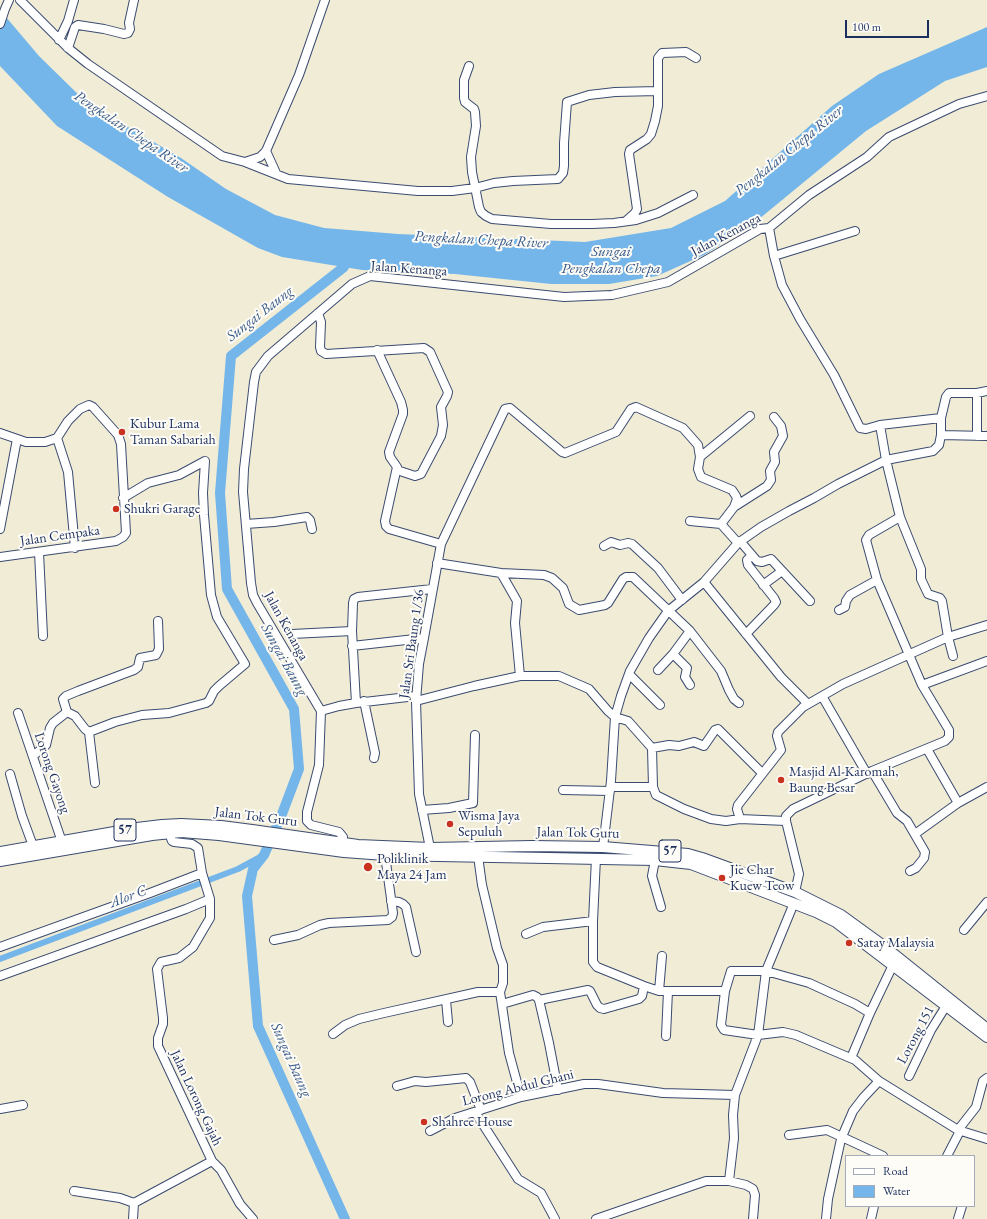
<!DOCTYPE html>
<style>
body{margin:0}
#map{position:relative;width:987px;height:1219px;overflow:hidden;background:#f1ecd6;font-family:"EB Garamond",serif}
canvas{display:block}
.legend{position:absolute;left:845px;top:1155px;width:130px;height:52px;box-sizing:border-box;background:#fdfcf7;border:1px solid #a3aaba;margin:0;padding:5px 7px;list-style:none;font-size:12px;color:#1b2f5e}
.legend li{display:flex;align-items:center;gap:8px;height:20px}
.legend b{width:20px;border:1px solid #a3aaba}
.scale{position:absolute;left:845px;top:20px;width:84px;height:18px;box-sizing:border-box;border:2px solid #1b2f5e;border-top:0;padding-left:5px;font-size:12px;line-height:14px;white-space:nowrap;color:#1b2f5e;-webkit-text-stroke:3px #fdfcf7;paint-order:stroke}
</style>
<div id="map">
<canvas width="987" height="1219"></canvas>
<ul class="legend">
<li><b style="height:5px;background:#fff"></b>Road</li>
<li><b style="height:11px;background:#74b6e9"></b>Water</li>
</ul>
<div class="scale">100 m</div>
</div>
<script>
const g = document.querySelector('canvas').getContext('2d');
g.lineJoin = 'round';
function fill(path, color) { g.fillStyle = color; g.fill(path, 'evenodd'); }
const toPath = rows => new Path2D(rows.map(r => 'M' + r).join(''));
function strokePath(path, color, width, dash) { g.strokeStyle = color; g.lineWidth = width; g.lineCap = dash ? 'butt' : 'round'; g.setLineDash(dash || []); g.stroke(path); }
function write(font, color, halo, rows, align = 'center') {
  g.font = font + ' "EB Garamond",serif'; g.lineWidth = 4; g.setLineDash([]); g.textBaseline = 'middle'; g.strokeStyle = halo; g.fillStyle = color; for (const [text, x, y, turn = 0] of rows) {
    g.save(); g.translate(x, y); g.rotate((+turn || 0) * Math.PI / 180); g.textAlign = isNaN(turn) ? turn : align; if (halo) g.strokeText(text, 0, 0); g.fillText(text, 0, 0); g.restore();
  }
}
fill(toPath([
 [0,10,39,56,87,103,181,158,226,189,275,215,324,228,398,234,585,242,671,228,725,201,832,106,879,74,987,27,987,67,945,81,866,131,759,219,704,255,657,276,609,284,551,284,455,274,362,270,282,257,258,248,168,197,57,126,0,66]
]), '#74b6e9');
strokePath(toPath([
 [0,959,238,869,264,855]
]), '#74b6e9', 6);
strokePath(toPath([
 [344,267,231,356,220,493,227,589,294,709,299,769,282,814,264,855,253,869,247,896,258,1026,345,1219]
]), '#74b6e9', 10);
const minor = toPath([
 [20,0,68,48,88,64,222,156,245,162,288,179,418,191,452,191,475,188,494,183,513,181,558,179,563,173,564,166,564,143,567,102,589,95,615,92,658,91],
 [0,24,5,9,9,0],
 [59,40,68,21,74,0],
 [68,48,75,27,78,25,104,29,124,34,128,33,130,29,129,23,134,0],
 [469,66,464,80,464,98,465,102,474,109,475,112,476,126,471,157,472,172,479,207,481,212,486,216,492,219,551,224,592,224,614,223,636,220,658,213,693,195],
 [266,151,276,173],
 [245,162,260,157,266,151,299,75,325,0],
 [626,221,635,213,637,209,629,154,630,150,647,139,651,134,655,121,658,106,658,58,662,53,686,52,696,58],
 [769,228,774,256,782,285,800,319,834,375,860,428,866,429,880,425,941,418,941,435,987,436],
 [774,256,855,231],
 [318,313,321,322,320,347,321,351,326,354,424,348,430,352,448,392,447,396,441,407,443,425,441,436,421,474,415,476,397,470],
 [377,350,401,402,403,410,403,414,389,452,390,457,397,467,385,521,386,526,389,529,441,544],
 [941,418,946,397,949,393,977,393,987,391],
 [0,433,26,442,45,442,57,438],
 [977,436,977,393],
 [57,438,68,472,75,548],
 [700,457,750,416],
 [123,498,148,483,179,475,205,461,203,493,204,515,211,595,217,617,245,664,219,686,214,691,209,701,206,703,169,713,142,715,115,722,89,732,85,729,75,716,67,712,63,699,66,696,78,691,134,670,138,667,140,658,156,655,159,649,158,621],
 [734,507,767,486,771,480,770,471,775,462,774,452,783,436,781,426,774,417],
 [690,521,721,524],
 [246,524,274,522,307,517,310,520,312,529],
 [0,529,17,439],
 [740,541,757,561,762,562,771,559,810,601],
 [604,546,611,542,620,545,628,543,632,544,658,568,682,600],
 [39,552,43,636],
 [0,557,116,541,123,537,126,533,121,444,118,435,93,407,89,405,80,409,68,421,57,438],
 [437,563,501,573,517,601,515,623,520,676],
 [501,573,544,575,552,578,563,588,569,604,579,610,605,605,608,603,623,579,626,577,633,577,690,631,721,671,729,690,734,699,739,703],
 [704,582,781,677,808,704],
 [763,585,782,571],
 [839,610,845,607,846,601,850,595,877,580],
 [292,634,352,631],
 [746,634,774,605,776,602,774,598,748,565,747,560,752,555],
 [352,646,424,638],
 [673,654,687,668,685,677,690,685],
 [953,656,948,637,987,625],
 [658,670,673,654,690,631],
 [629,674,660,705],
 [922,685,987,661],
 [822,696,867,774],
 [364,701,375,753,374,758],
 [416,701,474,686,520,676,559,676,589,689,608,711,615,717,628,721,652,748,669,745,679,746,694,742,704,746,715,730,718,729,762,773],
 [356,703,352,631,353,603,354,599,358,597,432,589],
 [321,711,339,706,356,703,416,696],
 [18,713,62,842],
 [89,732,95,783],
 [652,748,653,787],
 [927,749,958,803],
 [33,756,46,745,50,728,53,723,67,712],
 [872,771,945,741,949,737,949,730,922,685,877,580,866,540,869,535,900,517,886,460,933,451,939,445,941,435],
 [10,774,22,816,33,846],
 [611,787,653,787,656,795,684,809,711,819,726,821,740,819,786,821],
 [563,790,610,791],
 [422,810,449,808,473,803,475,735],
 [740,819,737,809,738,805,781,750,777,736,778,732,803,707,843,684,948,637,942,601,940,598,928,594,921,579,921,569,900,517],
 [169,833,172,841,174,842,192,844,198,848,202,873,210,899,210,918,193,947,179,958,161,962,157,969,163,1018,163,1024,158,1038,158,1046,212,1161,221,1170,240,1204,253,1219],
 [915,834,958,803,987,787],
 [341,843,343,837,339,832,311,825,307,821,307,812,319,765,321,711,257,603,253,595,251,583,243,492,244,469,254,382,256,372,268,356,352,284,370,276,564,297,612,295,668,282,760,229,769,228,809,195,867,157,889,137,959,104,987,96],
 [603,847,611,781,615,717,621,696,630,671,649,638,668,611,704,582,738,543,761,527,789,511,814,498,838,484,886,460,880,425],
 [430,848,419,794,416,701,419,664,424,638,441,544,505,409,510,408,562,452,565,453,616,432,631,409,636,407,683,428,698,445,700,457,698,469,701,477,732,490,736,496,737,499,734,507,721,524,738,543],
 [478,856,482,885,497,948,503,965,503,983,500,992,509,1053,521,1097],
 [596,858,593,921,593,962,597,967,644,986,659,991,725,991,721,1025,724,1030,758,1035,783,1032,796,1035,855,1060,879,1081,958,1130,987,1139],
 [655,860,652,876,661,907],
 [795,892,799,874,786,821,786,816,793,809,872,771,897,813,907,821,925,852,924,858,916,868,910,871],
 [391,901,399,902,403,904,406,907,416,952],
 [964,930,987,902],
 [526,934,543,927,593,921],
 [274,940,298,935,320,925,329,923,388,920,392,917,393,913,385,855],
 [0,947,150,893,202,873],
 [0,976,186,909,210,899],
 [659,991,662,956],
 [725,991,731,971,766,971,809,983,855,1004,870,1013,893,965],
 [446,1000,448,1022],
 [539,1000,549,1043,558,1090],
 [502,1004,533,995,537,997,539,1000,588,990,590,991,597,1005,600,1008,604,1009,639,999,642,996,644,986],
 [333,1034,345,1025,359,1019,384,1013,478,992,500,992],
 [666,1036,668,991],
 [851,1058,870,1013],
 [909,1076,931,1030,946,1006],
 [397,1086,415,1081,426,1082,466,1078,470,1082,481,1110],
 [0,1109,23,1105],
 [475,1112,518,1179,541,1193,555,1219],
 [958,1130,976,1107,983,1081,987,1078],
 [430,1131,455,1118,521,1097,584,1084,598,1084,663,1093,735,1095],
 [789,1135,827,1130,883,1156],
 [947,1156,960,1131],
 [729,1181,734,1138,733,1115,735,1095,758,1035,766,971,794,903],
 [74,1191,120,1198,134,1203,133,1219],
 [134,1203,212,1161],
 [596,1219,706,1181,729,1181,746,1185,753,1189,755,1195,753,1219],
 [826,1219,828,1199,841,1139,853,1111,863,1098,879,1081],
 [871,1219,874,1206],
 [958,1219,962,1206]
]);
const major = toPath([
 [0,852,137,828,162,825,181,824,221,826,252,830,358,845,430,848,532,846,603,847,688,854,702,858,795,892,841,915,881,944,987,1029],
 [0,861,152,835,181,832,219,835,344,852,385,855,655,860,691,864,816,912,836,922,987,1037]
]);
strokePath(minor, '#3b4b70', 10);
strokePath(major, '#3b4b70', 12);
strokePath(minor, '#fff', 8);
strokePath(major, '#fff', 10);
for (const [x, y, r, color] of [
 [122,432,4,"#c8321e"],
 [116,509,4,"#c8321e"],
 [781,780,4,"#c8321e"],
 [450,824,4,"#c8321e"],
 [368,867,5,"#c8321e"],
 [722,878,4,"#c8321e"],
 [849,943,4,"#c8321e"],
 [424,1122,4,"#c8321e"]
]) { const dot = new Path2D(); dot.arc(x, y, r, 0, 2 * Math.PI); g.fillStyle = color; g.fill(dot); strokePath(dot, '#fdfcf7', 1.5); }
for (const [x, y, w] of [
 [125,830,22],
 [670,851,22]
]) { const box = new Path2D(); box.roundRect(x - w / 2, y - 11, w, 22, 3); g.fillStyle = '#fdfcf7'; g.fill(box); strokePath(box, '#1b2f5e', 1); }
write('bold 13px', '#1b2f5e', null, [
 ["57",125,830],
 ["57",670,851]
]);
write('14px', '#1b2f5e', '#fdfcf7', [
 ["Jalan Kenanga",726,235,-28],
 ["Jalan Kenanga",409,269,4],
 ["Jalan Cempaka",60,536,-8],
 ["Jalan Kenanga",286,626,61],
 ["Jalan Sri Baung 1/36",412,644,-82],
 ["Lorong Gayong",52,773,71],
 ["Jalan Tok Guru",256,817,7],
 ["Jalan Tok Guru",578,833,1],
 ["Lorong 151",916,1035,-62],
 ["Lorong Abdul Ghani",518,1088,-14],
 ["Jalan Lorong Gajah",196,1098,65]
]);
write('14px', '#1b2f5e', '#fdfcf7', [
 ["Kubur Lama",130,424],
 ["Taman Sabariah",130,440],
 ["Shukri Garage",124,509],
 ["Masjid Al-Karomah,",789,772],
 ["Baung Besar",789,788],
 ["Wisma Jaya",458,816],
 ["Sepuluh",458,832],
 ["Poliklinik",377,859],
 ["Maya 24 Jam",377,875],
 ["Jie Char",730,870],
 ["Kuew Teow",730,886],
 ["Satay Malaysia",857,943],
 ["Shahree House",432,1122]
], 'left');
write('italic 15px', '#365888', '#fdfcf7', [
 ["Pengkalan Chepa River",131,132,34],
 ["Pengkalan Chepa River",789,151,-39],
 ["Pengkalan Chepa River",481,240,3],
 ["Sungai",611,252],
 ["Pengkalan Chepa",611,269],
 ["Sungai Baung",260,314,-38],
 ["Sungai Baung",284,660,61],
 ["Alor C",128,897,-21],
 ["Sungai Baung",291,1060,66]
]);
</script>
